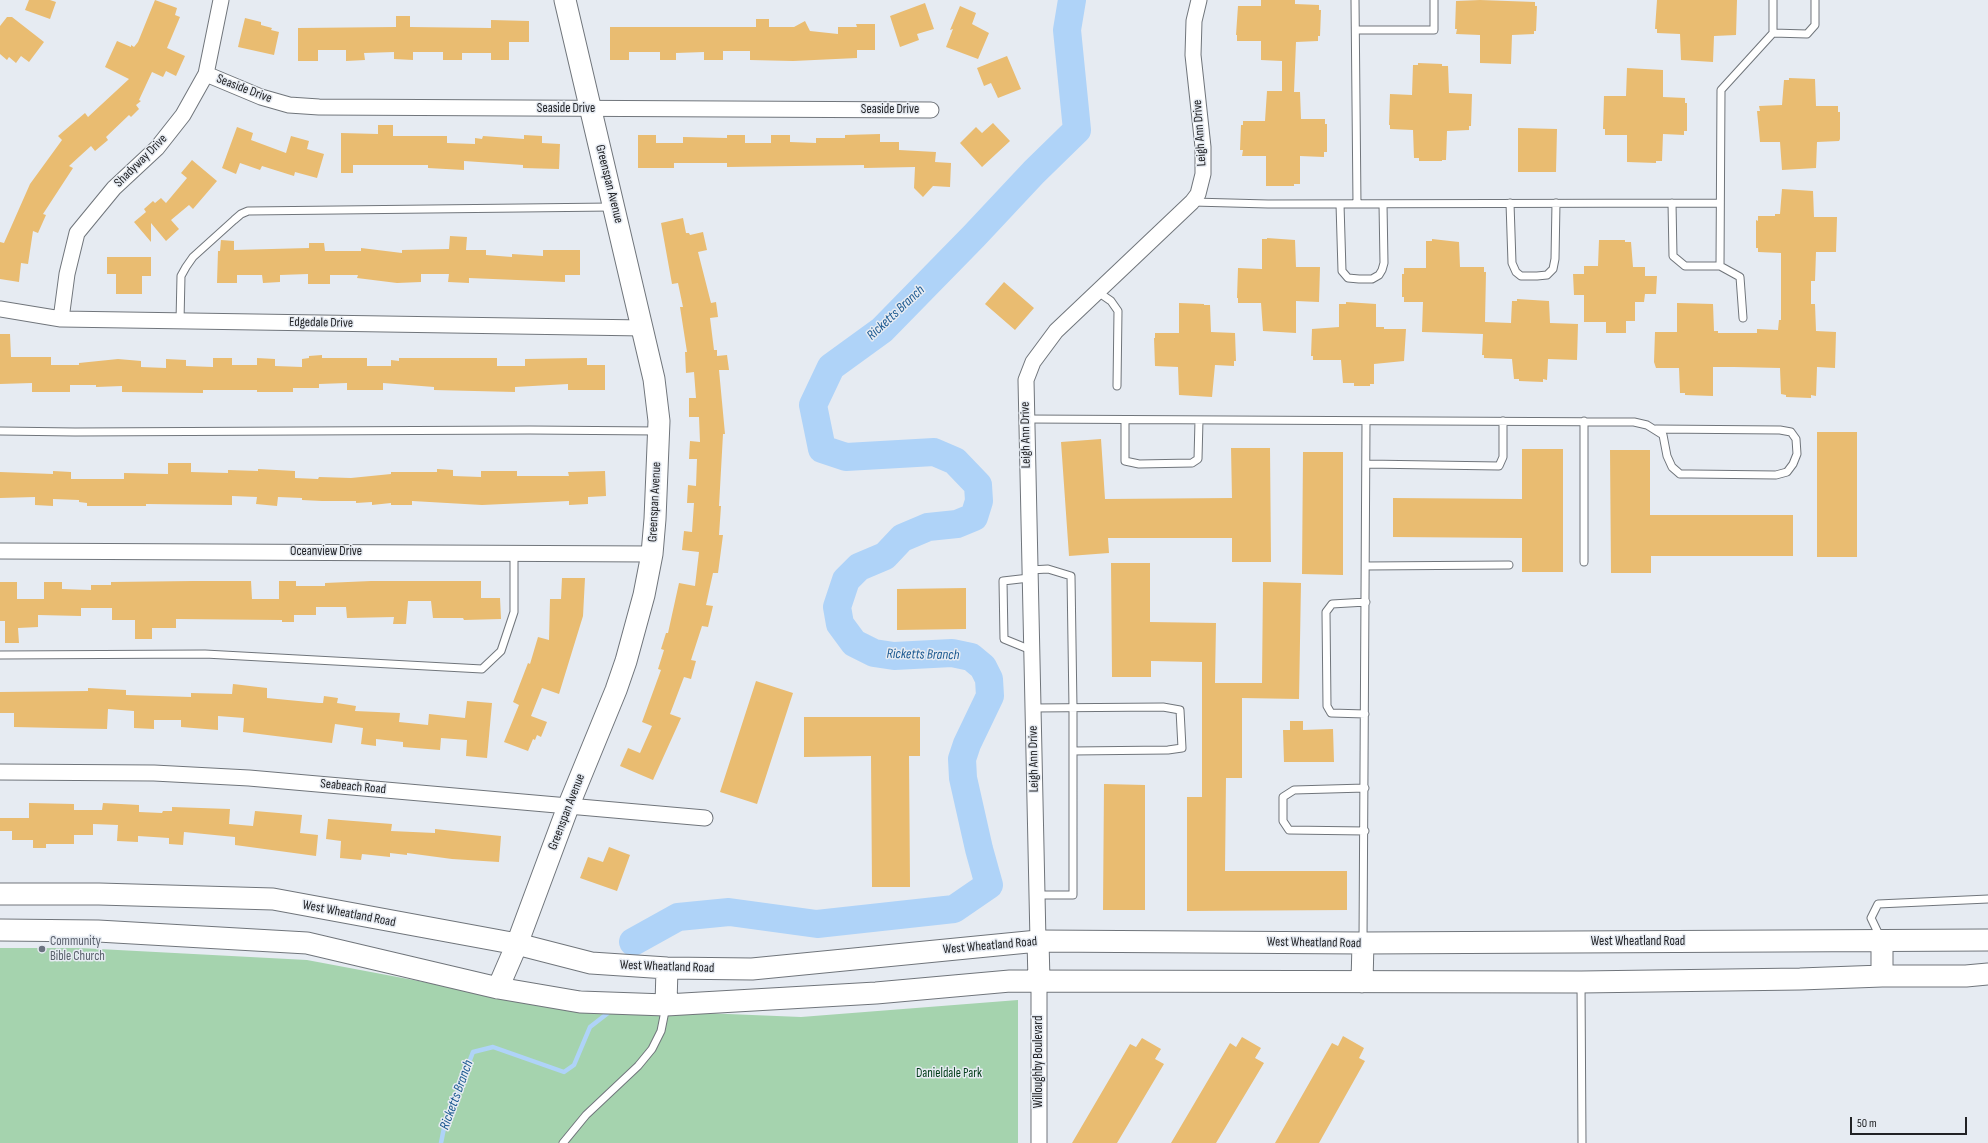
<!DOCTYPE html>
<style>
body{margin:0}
#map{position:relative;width:1988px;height:1143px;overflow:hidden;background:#e6ebf2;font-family:"Sofia Sans Condensed",sans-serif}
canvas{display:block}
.scale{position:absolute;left:1850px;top:1117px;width:117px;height:18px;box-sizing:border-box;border:2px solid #212225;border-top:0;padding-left:5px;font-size:12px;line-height:14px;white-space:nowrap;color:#212225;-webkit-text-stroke:3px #e6ebf2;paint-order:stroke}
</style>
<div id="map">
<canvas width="1988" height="1143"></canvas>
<div class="scale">50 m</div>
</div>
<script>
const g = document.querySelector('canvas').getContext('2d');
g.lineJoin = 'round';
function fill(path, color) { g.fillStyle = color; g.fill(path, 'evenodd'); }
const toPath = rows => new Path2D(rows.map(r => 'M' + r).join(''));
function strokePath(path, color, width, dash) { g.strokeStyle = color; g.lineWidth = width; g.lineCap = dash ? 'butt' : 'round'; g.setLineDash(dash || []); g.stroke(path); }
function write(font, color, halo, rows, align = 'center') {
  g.font = font + ' "Sofia Sans Condensed",sans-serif'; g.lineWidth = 3; g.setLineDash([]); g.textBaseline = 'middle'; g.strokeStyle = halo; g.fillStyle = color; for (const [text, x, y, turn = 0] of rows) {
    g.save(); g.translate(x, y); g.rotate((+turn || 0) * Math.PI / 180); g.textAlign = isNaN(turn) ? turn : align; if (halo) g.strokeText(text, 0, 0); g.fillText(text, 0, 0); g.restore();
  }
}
fill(toPath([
 [0,948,80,948,307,960,557,1007,801,1017,1018,1000,1018,1143,0,1143]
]), '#a5d3ae');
strokePath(toPath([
 [441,1143,444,1128,473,1052,493,1047,564,1072,574,1065,590,1027,608,1013]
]), '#afd3f8', 4.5);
strokePath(toPath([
 [633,942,678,917,729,912,817,924,954,909,989,885,979,849,963,778,962,759,967,744,990,696,989,679,983,667,971,657,952,653,894,656,874,653,854,643,840,624,837,607,846,580,859,567,885,556,902,538,928,527,957,524,974,517,979,501,978,485,955,461,934,452,846,457,822,449,813,405,831,367,882,330,974,236,1034,172,1077,130,1067,30,1072,0]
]), '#afd3f8', 28);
fill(toPath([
 [29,0,50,0,56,2,50,19,25,10],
 [155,0,177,8,175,15,180,17,167,48,185,56,176,76,166,71,163,77,152,72,139,100,141,101,136,105,139,109,131,117,129,115,106,137,108,140,95,151,91,146,69,166,73,168,43,214,46,215,38,233,33,231,28,264,21,263,19,282,0,279,0,242,4,243,30,184,62,140,58,136,85,113,88,117,129,79,105,67,117,41,131,47,131,45,134,47,138,42],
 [1261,0,1295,0,1295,4,1319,5,1319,10,1321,10,1320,36,1318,36,1318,41,1296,42,1294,92,1300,92,1301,119,1325,119,1325,124,1327,124,1327,152,1324,152,1324,157,1300,156,1300,184,1294,184,1294,186,1266,186,1266,156,1242,156,1243,150,1240,150,1241,125,1243,125,1243,121,1265,121,1267,91,1282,91,1282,61,1261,60,1261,41,1237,41,1237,35,1236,35,1238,6,1261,6],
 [1480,0,1535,2,1535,6,1537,6,1536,31,1534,31,1534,34,1512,35,1511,64,1480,63,1480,35,1456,34,1457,29,1455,29,1456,1],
 [1657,0,1737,0,1736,35,1714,36,1713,62,1681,60,1680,34,1657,33,1657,29,1655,29],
 [925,3,934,29,917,34,919,40,900,47,890,16],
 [960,6,976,13,972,24,989,33,978,59,946,47,953,29,950,30],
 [396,16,410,16,410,27,491,28,491,20,529,21,529,42,509,42,509,60,491,60,491,53,462,53,462,60,443,60,443,52,413,52,413,60,394,59,394,52,364,53,365,60,346,61,346,50,318,50,318,61,298,61,298,28,396,27],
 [7,17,12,17,44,42,29,62,21,56,16,63,9,57,7,60,0,54,0,26],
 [245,18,261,22,261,25,272,28,271,30,279,32,274,55,238,47],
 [756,19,769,19,769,27,794,27,805,21,810,31,838,34,838,27,857,27,856,24,875,24,875,50,857,50,857,58,793,61,750,60,750,51,723,51,723,60,704,60,704,52,676,53,676,60,660,60,660,52,629,52,629,60,610,60,610,27,756,27],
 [1007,56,1021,89,998,98,991,83,984,86,977,68],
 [1418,63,1442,64,1442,66,1448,66,1449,93,1472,94,1471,126,1469,126,1469,130,1447,131,1446,160,1442,160,1442,161,1419,161,1419,158,1414,158,1413,130,1390,129,1390,125,1389,125,1390,94,1412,95,1413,65,1418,65],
 [1627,68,1663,70,1663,97,1685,98,1685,103,1687,103,1687,131,1684,131,1684,135,1663,134,1662,161,1656,161,1656,163,1627,162,1627,135,1605,135,1605,129,1603,129,1604,96,1626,96],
 [1789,78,1815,79,1816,106,1838,106,1838,112,1840,112,1840,139,1839,141,1817,142,1816,168,1782,170,1780,142,1760,142,1757,111,1760,111,1759,106,1782,105,1784,80,1789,80],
 [993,123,1010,141,982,167,960,143,976,127,982,133],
 [378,125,393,125,393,136,447,136,447,143,475,144,475,138,482,139,483,136,524,139,524,135,542,136,542,143,560,144,559,169,523,168,523,165,464,161,464,170,428,168,428,165,353,165,353,173,341,173,341,133,378,134],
 [237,127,253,133,251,140,286,153,291,136,309,141,307,149,324,154,317,178,295,172,294,176,262,166,260,170,240,163,236,174,222,168],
 [1518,128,1557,129,1556,172,1518,172],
 [880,134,880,142,899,142,899,150,936,152,935,162,951,163,950,187,933,186,923,197,914,188,915,167,864,168,864,165,727,167,727,163,674,163,674,168,638,168,638,135,656,135,656,143,683,143,683,137,727,138,727,135,745,135,745,143,771,143,771,135,790,135,790,142,816,143,816,138,845,138,845,135],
 [192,160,217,181,193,209,189,205,171,220,179,229,166,241,151,223,151,242,134,222,146,212,144,209,153,201,155,203,161,198,166,203,187,178,181,173],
 [1782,189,1813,191,1814,217,1837,217,1836,252,1816,252,1815,281,1811,281,1811,304,1815,304,1816,331,1836,332,1835,368,1817,367,1816,396,1811,395,1811,398,1786,397,1786,395,1781,394,1780,368,1734,367,1713,367,1713,396,1685,395,1685,393,1680,393,1679,368,1656,368,1654,362,1655,332,1677,332,1677,303,1713,304,1714,331,1718,331,1718,333,1757,333,1757,329,1778,330,1779,320,1781,320,1781,253,1758,252,1758,248,1756,248,1756,220,1758,221,1758,216,1775,216,1775,214,1780,214],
 [683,218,686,233,689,233,690,235,703,232,707,250,698,252,711,303,716,302,718,317,710,318,714,350,717,350,717,356,727,355,729,370,719,370,725,434,723,434,719,506,721,506,719,535,723,535,718,573,713,573,706,605,713,606,708,627,702,626,691,660,696,661,691,679,684,677,670,714,681,718,653,780,620,766,628,748,640,753,652,726,642,722,661,670,658,669,664,650,661,649,666,633,668,633,679,583,695,586,699,552,682,550,684,531,692,532,694,503,687,503,688,485,696,486,697,459,689,459,690,441,700,442,699,417,689,417,689,398,696,398,694,372,686,373,685,352,687,352,680,307,683,307,678,283,672,284,661,223],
 [450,236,467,237,466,250,486,250,486,255,512,257,512,254,543,256,543,250,580,250,580,275,565,275,565,282,469,278,469,283,448,282,449,274,421,274,421,282,397,283,357,278,358,275,330,275,330,284,308,284,308,274,280,275,280,282,263,283,262,275,237,275,237,283,217,283,218,251,220,251,221,240,234,241,234,250,309,248,309,243,324,243,325,251,361,251,361,248,402,253,402,250,449,249],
 [1267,238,1295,240,1296,267,1320,267,1319,302,1296,301,1296,333,1263,331,1261,303,1238,303,1238,298,1237,298,1238,268,1262,269,1262,239,1267,239],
 [1432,239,1459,242,1460,267,1484,267,1484,272,1486,272,1485,322,1511,323,1512,301,1517,301,1517,299,1549,301,1550,323,1578,324,1577,360,1548,359,1547,380,1543,379,1543,382,1519,381,1519,379,1514,379,1512,359,1484,358,1484,355,1482,355,1483,334,1422,332,1423,302,1404,302,1404,297,1402,297,1402,274,1404,274,1404,268,1426,268,1426,241,1432,241],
 [1599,240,1625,240,1625,242,1631,242,1633,267,1645,267,1645,276,1657,276,1656,294,1645,294,1644,302,1635,302,1635,321,1626,321,1626,333,1606,333,1606,322,1584,322,1584,295,1574,295,1573,274,1584,274,1584,266,1598,266],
 [107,257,151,257,151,276,142,276,142,294,116,294,116,274,107,274],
 [1004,282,1034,308,1015,330,985,304],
 [1346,302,1376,304,1376,327,1384,327,1384,329,1406,329,1404,361,1374,364,1374,384,1370,384,1370,386,1354,386,1354,383,1343,383,1341,360,1313,360,1313,356,1311,356,1312,329,1339,327,1339,304,1346,304],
 [1179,303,1204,304,1204,305,1210,305,1211,332,1235,333,1236,361,1234,361,1234,366,1215,365,1212,397,1179,395,1178,367,1155,366,1154,338,1155,338,1155,333,1179,333],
 [0,334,10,334,11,357,51,357,51,365,79,365,79,363,118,359,141,361,141,367,166,368,166,359,186,360,186,366,213,367,213,358,232,358,232,365,257,365,257,358,275,359,275,366,302,367,302,359,309,358,309,356,322,355,322,358,367,358,367,366,391,366,391,360,399,361,399,358,497,358,497,366,525,366,525,359,587,358,587,365,605,365,605,390,568,390,568,384,515,387,515,392,434,390,434,387,383,383,383,390,347,390,347,383,319,384,319,388,293,388,293,392,257,392,257,390,203,390,203,393,122,392,122,386,96,387,96,385,70,385,70,392,32,392,32,383,0,384],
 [1817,432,1857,432,1857,557,1817,557],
 [1101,439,1105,499,1232,498,1231,448,1270,448,1271,562,1232,562,1232,538,1108,538,1109,553,1069,556,1061,442],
 [1522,449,1563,449,1563,572,1522,572,1522,538,1393,537,1393,498,1522,499],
 [1610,450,1650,450,1650,515,1793,515,1793,556,1651,556,1651,573,1611,573],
 [1303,452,1343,452,1343,575,1302,574],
 [168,463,191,463,191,472,228,473,228,470,258,471,258,469,295,471,295,478,318,479,319,477,351,478,391,474,391,472,437,472,437,469,453,470,453,476,481,477,481,471,517,471,517,476,569,476,568,472,605,471,606,496,588,497,588,504,569,505,569,501,482,505,412,501,412,505,391,505,391,503,372,505,372,502,356,503,356,501,322,501,302,500,302,498,278,497,277,506,256,504,257,497,232,496,232,505,146,504,146,506,87,506,87,503,79,502,79,500,53,499,53,506,35,505,35,497,0,498,0,472,53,474,53,471,71,472,71,479,124,479,124,473,168,474],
 [1111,563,1150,563,1150,622,1216,623,1215,683,1262,683,1263,582,1301,583,1299,699,1242,698,1242,778,1226,778,1225,871,1347,871,1347,910,1187,911,1187,797,1202,797,1202,662,1151,661,1151,677,1112,677],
 [562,578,585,578,583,616,559,694,542,688,531,716,547,722,541,737,537,735,535,740,533,739,528,751,504,742,519,705,513,702,528,663,530,664,538,637,549,640,550,599,561,599],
 [193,581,251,581,252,599,279,599,279,581,296,581,296,586,325,586,325,583,371,581,481,581,481,598,500,598,501,619,464,620,463,618,433,618,431,601,408,601,406,624,393,624,394,617,347,618,346,607,316,607,316,615,294,615,294,622,282,622,282,620,176,619,176,628,152,628,152,639,135,639,135,620,112,620,112,608,81,608,81,616,38,615,38,627,18,628,19,643,5,643,5,621,0,621,0,582,17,582,17,599,44,599,44,582,62,582,62,589,91,590,91,585,111,585,111,582],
 [966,588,966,629,897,630,897,589],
 [756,681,793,693,757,804,720,792],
 [233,684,267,688,267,698,319,703,323,703,324,696,338,698,337,703,356,706,355,711,400,713,399,722,428,725,429,714,465,718,467,701,492,703,487,758,466,756,467,740,441,738,440,750,403,747,403,742,376,739,376,746,361,744,363,728,335,724,332,743,243,732,244,718,218,716,218,730,181,727,181,720,154,720,154,729,134,728,134,711,108,709,107,729,14,727,14,713,0,713,0,692,88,691,88,688,126,690,126,695,191,697,191,693,232,694],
 [804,717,920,717,920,756,909,756,910,887,872,887,871,756,804,757],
 [1290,721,1303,721,1303,730,1333,729,1334,762,1284,762,1283,730,1290,730],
 [1104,784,1145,785,1145,910,1103,910],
 [29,803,74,804,74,810,102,810,103,803,139,805,139,812,162,813,163,811,172,811,172,807,230,809,229,824,253,826,255,811,302,815,300,833,318,835,316,856,235,845,235,837,184,832,183,845,169,844,169,838,138,836,138,842,117,841,118,825,93,824,93,835,74,835,74,844,46,844,46,848,33,848,33,840,12,840,12,831,0,831,0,818,29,818],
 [328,819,392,824,391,831,435,833,435,829,501,836,499,862,452,859,407,853,407,855,390,853,390,857,362,854,361,860,340,858,341,841,326,839],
 [609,847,630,855,617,891,580,878,588,857,603,862],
 [1343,1036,1364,1048,1359,1058,1365,1061,1319,1143,1275,1143,1332,1043,1338,1046],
 [1242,1037,1261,1048,1255,1058,1264,1063,1216,1143,1171,1143,1230,1043,1236,1047],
 [1142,1038,1161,1049,1155,1059,1164,1064,1117,1143,1072,1143,1130,1044,1136,1047]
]), '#e9bc71');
const lane = toPath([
 [1355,0,1357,204],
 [1356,30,1434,30,1434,0],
 [1773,33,1773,0],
 [1193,202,1268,204,1720,203],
 [1510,203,1512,263,1516,272,1521,276,1537,276,1547,275,1553,269,1555,259,1556,203],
 [1672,203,1673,256,1685,266,1720,266,1740,277,1743,318],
 [1340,204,1342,271,1348,278,1359,279,1372,279,1379,275,1382,270,1384,263,1383,204],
 [1720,266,1721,90,1773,33,1807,34,1815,25,1815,0],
 [1098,292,1111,301,1118,311,1117,386],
 [180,321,181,276,186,267,193,257,234,220,241,214,248,211,612,207],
 [1026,419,1634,422,1647,425,1663,435,1667,456,1672,467,1680,474,1691,474,1776,475,1787,472,1793,464,1797,454,1796,439,1791,432,1780,430,1656,429],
 [1125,420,1125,461,1139,464,1192,463,1198,459,1199,420],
 [1584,421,1584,562],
 [0,431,75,432,530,430,658,431],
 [1366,464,1499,466,1503,457,1503,421],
 [1366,566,1509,565],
 [1030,570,1048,569,1071,576,1073,708,1073,895,1037,895],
 [1029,578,1003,581,1004,639,1031,650],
 [0,655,205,654,482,669,501,651,514,612,514,553],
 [1033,708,1163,707,1180,710,1182,748,1168,750,1073,751],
 [1365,714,1331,713,1327,706,1326,612,1332,604,1366,602],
 [1365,831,1289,830,1283,821,1283,797,1294,790,1365,788],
 [1881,939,1871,918,1878,904,1988,899],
 [1363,940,1366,421],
 [1581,983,1582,1143],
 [563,1143,586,1115,638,1066,652,1049,661,1031,666,1006]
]);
const street = toPath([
 [206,74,261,97,289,105,319,107,931,110],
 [0,309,61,319,644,328],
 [61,319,67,274,77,233,114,188,157,148,183,115,206,74,221,0],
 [0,551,652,554],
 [0,772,154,773,249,778,705,818],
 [1038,941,1026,380,1033,362,1056,331,1192,202,1198,194,1203,174,1203,147,1193,55,1194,21,1199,0],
 [1039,1143,1039,981]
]);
const secondary = toPath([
 [0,894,99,894,273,899,517,944,591,963,667,968,752,969,1038,941,1363,943,1988,940],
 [0,930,98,931,307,943,498,988,580,1002,666,1005,876,993,1010,981,1581,982,1800,979,1882,976,1966,976,1988,974],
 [1038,941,1039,981],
 [1882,941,1882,976],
 [1362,982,1363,943],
 [498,988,517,944,568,807,616,690,626,661,644,595,652,554,655,519,659,421,654,379,565,0],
 [666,1005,667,968]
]);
strokePath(lane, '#70757b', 9);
strokePath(street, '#70757b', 17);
strokePath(secondary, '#70757b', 23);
strokePath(lane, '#fff', 7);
strokePath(street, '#fff', 15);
strokePath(secondary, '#fff', 21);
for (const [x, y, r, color] of [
 [42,949,4,"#6b7280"]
]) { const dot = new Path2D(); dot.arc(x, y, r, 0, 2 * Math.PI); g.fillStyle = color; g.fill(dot); strokePath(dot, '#e6ebf2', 1.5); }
write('13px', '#212225', '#e6ebf2', [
 ["Seaside Drive",244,89,21],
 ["Seaside Drive",566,109],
 ["Seaside Drive",890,110],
 ["Leigh Ann Drive",1200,133,-94],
 ["Shadyway Drive",141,161,-45],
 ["Greenspan Avenue",609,184,76],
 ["Edgedale Drive",321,323,1],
 ["Leigh Ann Drive",1026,435,-91],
 ["Greenspan Avenue",655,502,-87],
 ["Oceanview Drive",326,552],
 ["Leigh Ann Drive",1034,759,-91],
 ["Seabeach Road",353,787,5],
 ["Greenspan Avenue",567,812,-69],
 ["West Wheatland Road",349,914,11],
 ["West Wheatland Road",1638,942],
 ["West Wheatland Road",1314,943,1],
 ["West Wheatland Road",990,946,-5],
 ["West Wheatland Road",667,967,2],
 ["Willoughby Boulevard",1039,1062,-90]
]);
write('13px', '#5b616d', '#e6ebf2', [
 ["Community",50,942],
 ["Bible Church",50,957]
], 'left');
write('13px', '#023c19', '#e6ebf2', [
 ["Danieldale Park",949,1074]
]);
write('italic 14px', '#1a5890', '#e6ebf2', [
 ["Ricketts Branch",896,313,-43],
 ["Ricketts Branch",923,655,1],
 ["Ricketts Branch",457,1095,-70]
]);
</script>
